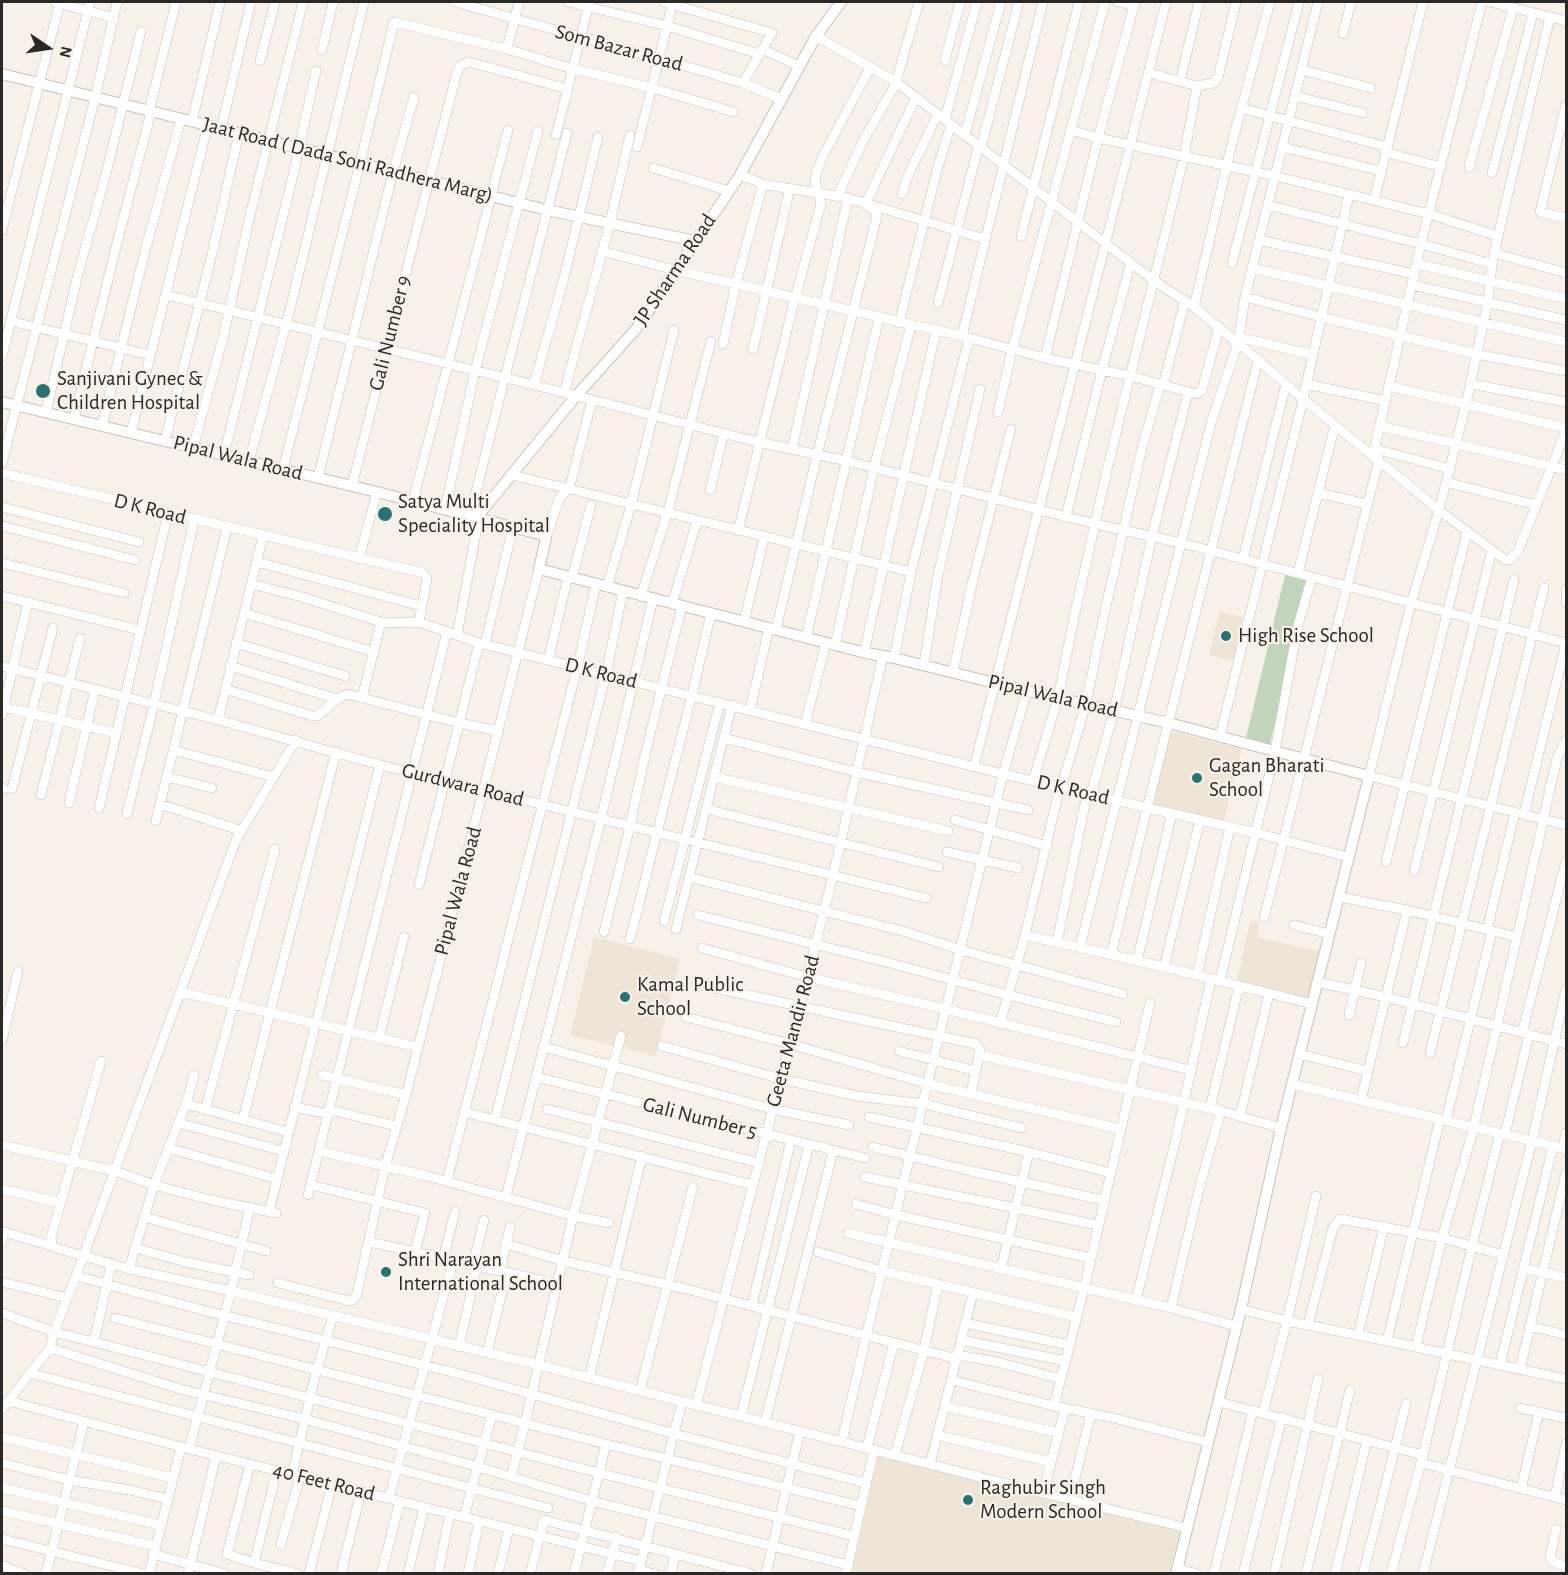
<!DOCTYPE html>
<style>
body{margin:0}
#map{position:relative;width:1568px;height:1575px;overflow:hidden;background:#f7f1ea;font-family:"Alegreya Sans",sans-serif}
canvas{display:block}
.frame{position:absolute;inset:0;border:3px solid #2b2927;pointer-events:none}
.north{position:absolute;left:18px;top:18px;width:60px;height:60px;-webkit-text-stroke:4px #f7f1ea;paint-order:stroke;rotate:103deg;font-size:16px;font-weight:700;line-height:24px;text-align:center;color:#2b2927}
.north::after{content:'';display:block;margin:auto;width:21px;height:27px;background:#2b2927;clip-path:polygon(50% 0,100% 100%,50% 72%,0 100%)}
</style>
<div id="map">
<canvas width="1568" height="1575"></canvas>
<div class="frame"></div>
<div class="north">N</div>
</div>
<script>
const g = document.querySelector('canvas').getContext('2d');
g.lineJoin = 'round';
function fill(path, color) { g.fillStyle = color; g.fill(path, 'evenodd'); }
const toPath = rows => new Path2D(rows.map(r => 'M' + r).join(''));
function strokePath(path, color, width, dash) { g.strokeStyle = color; g.lineWidth = width; g.lineCap = dash ? 'butt' : 'round'; g.setLineDash(dash || []); g.stroke(path); }
function write(font, color, halo, rows, align = 'center') {
  g.font = font + ' "Alegreya Sans",sans-serif'; g.lineWidth = 4.5; g.setLineDash([]); g.textBaseline = 'middle'; g.strokeStyle = halo; g.fillStyle = color; for (const [text, x, y, turn = 0] of rows) {
    g.save(); g.translate(x, y); g.rotate((+turn || 0) * Math.PI / 180); g.textAlign = isNaN(turn) ? turn : align; if (halo) g.strokeText(text, 0, 0); g.fillText(text, 0, 0); g.restore();
  }
}
fill(toPath([
 [1219,612,1243,617,1233,661,1209,655],
 [1171,731,1242,749,1223,824,1152,808],
 [1250,921,1259,923,1257,937,1320,952,1308,1002,1236,986],
 [594,937,680,959,656,1056,570,1035],
 [879,1452,1183,1528,1172,1573,851,1574]
]), '#efe5d7');
fill(toPath([
 [1285,575,1309,581,1270,744,1246,738]
]), '#c2d4bc');
const minor = toPath([
 [55,2,114,18],
 [455,2,706,72,743,83,781,99],
 [568,2,667,26,759,54],
 [664,2,772,33,743,83],
 [1118,2,1134,6],
 [1490,2,1566,21],
 [1550,17,1498,236,1492,264,1488,301,1466,404,1439,510,1411,603,1369,776,1566,825],
 [1343,34,1351,2],
 [816,36,896,82,1153,280,1194,307,1258,360,1111,955],
 [507,49,519,2],
 [762,49,799,66],
 [322,50,333,2],
 [945,60,960,2],
 [260,61,275,2],
 [1302,70,1371,88],
 [1149,73,1197,86],
 [1180,81,1199,2],
 [896,82,919,2],
 [1295,96,1363,113],
 [1566,105,1540,212,1566,218],
 [1241,108,1387,147],
 [149,111,176,2],
 [945,119,977,2],
 [192,122,220,2],
 [221,129,251,2],
 [1071,130,1098,138,1275,176,1429,214,1498,236],
 [965,134,1001,2],
 [556,135,589,4],
 [637,147,673,2],
 [981,147,1019,2],
 [1282,147,1381,171],
 [1385,152,1441,167],
 [1469,167,1513,8],
 [653,168,729,191],
 [1492,173,1533,13],
 [761,184,848,198,985,239],
 [902,194,909,173,938,114],
 [837,197,863,141,897,82],
 [1374,201,1423,2],
 [1268,205,1421,244,1492,264],
 [2,230,60,2],
 [1021,237,1079,2],
 [1259,240,1414,274],
 [602,251,675,270,962,336,1049,359,1130,376,1196,394,1202,390,1219,327],
 [1494,253,1566,273],
 [1232,263,1299,2],
 [1417,264,1566,299],
 [1252,268,1566,342],
 [1412,285,1566,320],
 [166,295,506,378,754,441,847,461,1095,524,1181,543,1566,643],
 [1245,297,1321,317,1476,354,1566,371],
 [938,303,979,144],
 [1194,307,1232,143,1270,2],
 [10,321,150,355],
 [899,323,937,170,951,124],
 [962,336,1043,2],
 [1238,337,1313,355],
 [723,344,736,284,762,187,759,182,740,175],
 [753,349,790,188],
 [2,356,90,2],
 [1045,358,1098,138,1135,2],
 [1258,360,1303,399,1439,510,1504,559,1509,560,1517,553,1566,431],
 [1306,384,1386,401],
 [1471,384,1566,402],
 [534,385,564,278,598,137],
 [1163,386,1185,300],
 [1389,386,1566,428],
 [564,393,610,223,630,135],
 [46,412,78,274,105,178,141,31],
 [998,412,1012,350,1105,2],
 [74,419,116,247,151,112],
 [102,426,145,251,181,119],
 [1380,426,1566,470],
 [131,433,208,125],
 [165,441,213,250,239,133],
 [193,448,223,338,252,207,303,2],
 [792,449,848,198],
 [1375,449,1450,469],
 [224,455,293,175,316,71],
 [1373,455,1421,244,1482,2],
 [249,461,289,314,364,2],
 [2,463,95,98,117,2],
 [283,469,360,163,394,22,507,49,573,69,649,87,734,112],
 [2,473,423,573,427,579,419,622,479,643,1003,774,1256,833,1348,857],
 [512,475,911,572],
 [318,478,393,172,414,97],
 [1446,482,1536,505],
 [352,486,429,181,456,76,460,66,469,62,568,89],
 [710,490,724,433],
 [1318,493,1367,504],
 [413,501,508,130],
 [2,507,139,542],
 [445,509,475,371,538,131],
 [470,515,567,133],
 [1066,516,1102,370,1131,262],
 [2,526,135,560],
 [738,531,795,298,821,204,815,181,817,171,823,156,871,66],
 [546,538,559,499,570,486,592,400],
 [359,559,377,492],
 [1243,559,1286,384],
 [257,562,421,606],
 [2,563,124,593],
 [1298,573,1335,425],
 [572,578,591,505],
 [251,584,302,597,384,623,419,622],
 [607,587,631,505,674,330],
 [1566,590,1566,602],
 [2,596,139,630],
 [641,596,668,511,711,341],
 [672,604,697,521],
 [244,613,374,652],
 [744,622,764,538],
 [776,630,817,455,877,216,875,211,867,206,867,201,916,97],
 [457,635,479,517],
 [806,638,879,318],
 [236,643,345,676],
 [485,644,513,527],
 [835,645,874,468,911,325],
 [864,653,936,331],
 [894,658,912,568,969,338],
 [548,660,568,577],
 [924,665,937,580,980,389],
 [2,666,218,720,380,765,926,898],
 [230,666,337,699],
 [953,672,972,584,1011,429],
 [225,689,312,716,317,716,337,699,347,694,459,723,499,731],
 [362,698,381,622],
 [2,707,116,733],
 [750,710,769,628],
 [2,715,28,602],
 [218,720,263,536],
 [805,724,826,643],
 [1220,736,1303,399,1349,195],
 [724,738,856,772,1028,810],
 [173,750,274,777],
 [974,767,1166,2],
 [167,777,212,788],
 [714,777,948,831],
 [1033,781,1058,698,1075,613,1107,470,1184,157,1197,86,1213,83,1218,78,1236,2],
 [2,788,4,789],
 [1061,788,1086,704,1104,615,1142,448,1160,385],
 [12,789,53,628],
 [1091,794,1114,711,1152,536,1188,393],
 [41,795,80,638],
 [69,803,95,690],
 [160,804,242,831],
 [99,808,168,513],
 [706,809,939,867],
 [127,814,154,704,194,520],
 [1524,814,1566,643],
 [955,820,1047,846],
 [156,821,227,528],
 [947,852,1018,868],
 [1386,862,1467,532],
 [1414,871,1492,550],
 [689,877,906,932,961,950,1123,994],
 [419,885,479,643],
 [1339,897,1407,910,1361,1100],
 [1407,910,1517,937,1474,1127,1442,1238,1416,1346],
 [698,915,894,964,1008,995,1116,1022],
 [1264,918,1379,459],
 [664,921,720,702],
 [1294,925,1329,934],
 [676,929,732,705],
 [1487,930,1515,812],
 [604,932,630,826,646,751,682,606],
 [1025,935,1164,967,1312,1004],
 [1517,937,1557,758,1566,740],
 [630,939,692,695,711,613],
 [1057,942,1087,794],
 [1080,947,1211,423,1238,343,1245,297,1318,2],
 [702,948,807,977,945,1009,1190,1070],
 [1137,961,1172,813],
 [1164,967,1200,820],
 [1197,975,1230,827],
 [1220,981,1275,751,1298,625,1312,577],
 [1317,982,1386,997,1566,1044],
 [696,984,976,1044,980,1049,971,1094],
 [181,992,417,1047],
 [1349,1015,1361,963],
 [686,1017,790,1044,928,1084,1120,1129],
 [1000,1024,1025,935,1060,787],
 [1522,1033,1566,861],
 [379,1038,404,937],
 [2,1040,18,972],
 [1403,1043,1514,580],
 [662,1046,781,1079,857,1096,924,1104,1022,1128],
 [543,1047,772,1109,849,1125],
 [899,1051,976,1071],
 [1430,1053,1544,588],
 [1299,1054,1368,1071],
 [979,1055,1221,1111],
 [101,1061,51,1237,52,1246,56,1248,129,1269,231,1291,539,1365,1043,1493,1065,1408],
 [322,1075,406,1095],
 [536,1077,865,1158],
 [1292,1084,1566,1149],
 [186,1104,288,1132],
 [294,1107,329,1114],
 [1210,1108,1239,986],
 [547,1109,759,1163],
 [205,1110,275,849],
 [330,1110,396,1126],
 [464,1112,753,1185],
 [1240,1116,1269,994],
 [869,1117,1029,1152,1111,1173],
 [243,1119,336,752],
 [495,1119,606,674,623,591],
 [1446,1120,1492,931],
 [179,1123,283,1151],
 [1505,1134,1529,1035],
 [2,1145,115,1171,154,1185,211,1200,276,1213],
 [873,1147,971,1171,1103,1200],
 [168,1148,277,1179],
 [1563,1148,1566,1133],
 [319,1151,427,1176,573,1216,609,1223],
 [865,1177,1097,1225],
 [447,1181,579,660,596,584],
 [311,1185,425,1213,415,1252],
 [2,1189,61,1203],
 [308,1195,447,631],
 [1316,1196,1287,1321,1387,1341,1440,1119],
 [506,1197,601,819,653,599],
 [856,1204,896,1215,1090,1258],
 [269,1212,380,765],
 [144,1217,266,1251],
 [848,1233,1171,1308,1236,1326],
 [2,1241,4,1232,52,1246],
 [370,1242,558,1284],
 [506,1244,563,1261,682,1288,957,1359],
 [135,1248,185,1262,249,1275],
 [818,1252,882,1271,1076,1317],
 [443,1259,455,1212],
 [473,1265,484,1220],
 [1523,1268,1566,1278],
 [129,1269,154,1185,186,1104,194,1075],
 [1001,1269,1029,1152],
 [500,1271,510,1227],
 [76,1276,206,1311,456,1373,675,1434,866,1483],
 [2,1282,67,1298],
 [278,1283,349,1301,353,1300,357,1294,385,1167,406,1095,539,569],
 [1136,1300,1176,1138,1211,979],
 [752,1306,791,1140],
 [1171,1308,1199,1189,1221,1111,1281,1128],
 [1241,1309,1287,1321,1263,1412],
 [2,1313,54,1332,94,1342,599,1473,854,1536],
 [115,1318,606,1444],
 [965,1323,1069,1345],
 [1308,1325,1333,1228,1340,1219,1442,1238,1504,1255],
 [1529,1326,1566,1335],
 [1358,1335,1384,1226],
 [961,1340,1066,1361],
 [1387,1341,1566,1379],
 [94,1342,111,1265],
 [459,1347,477,1266],
 [50,1348,180,1389,304,1419,475,1466,592,1501,848,1565],
 [487,1353,507,1272],
 [957,1355,997,1362,1061,1379],
 [1500,1365,1553,1146],
 [1520,1369,1566,1173],
 [30,1373,548,1508],
 [589,1379,642,1156],
 [951,1380,1054,1406,1109,1417,1207,1442],
 [640,1391,693,1187],
 [8,1401,189,1449,641,1561],
 [1219,1402,1423,1455,1391,1574],
 [696,1406,833,876,883,656],
 [944,1406,1059,1433],
 [1054,1406,1084,1289,1150,1003],
 [1520,1408,1566,1418],
 [2,1409,50,1348,54,1332,76,1276,236,840,296,740],
 [741,1416,809,1145],
 [765,1422,833,1151],
 [937,1435,1051,1462],
 [2,1437,173,1478],
 [842,1441,866,1336,1003,774,1027,691],
 [867,1447,894,1343],
 [189,1449,231,1291,250,1207],
 [895,1455,924,1350,938,1284],
 [1423,1455,1472,1246,1500,1133],
 [2,1463,69,1480,130,1490,167,1499],
 [1421,1463,1566,1500],
 [250,1464,227,1554,254,1563,299,1574],
 [930,1464,973,1293],
 [292,1474,317,1369,333,1316],
 [511,1477,525,1423,573,1216,621,1036],
 [2,1488,160,1525],
 [1521,1489,1539,1412],
 [1043,1493,1187,1528],
 [1555,1497,1566,1444],
 [389,1498,453,1261],
 [1070,1499,1091,1413],
 [2,1511,155,1546],
 [464,1517,492,1415],
 [1556,1529,1550,1557,1554,1562,1566,1567],
 [2,1539,144,1574],
 [281,1544,300,1476],
 [153,1554,225,1574],
 [254,1563,277,1470],
 [2,1566,25,1574],
 [1177,1568,1197,1574],
 [639,1570,655,1574],
 [46,1574,84,1422],
 [149,1574,181,1447],
 [188,1574,216,1456],
 [309,1574,332,1484],
 [341,1574,361,1491],
 [381,1574,400,1501],
 [408,1574,424,1507],
 [438,1574,450,1513],
 [468,1574,479,1521],
 [498,1574,509,1529],
 [530,1574,544,1520,752,1574],
 [574,1574,606,1444,861,1506],
 [607,1574,617,1537],
 [638,1574,682,1402],
 [671,1574,675,1554],
 [766,1574,800,1431],
 [846,1574,874,1449],
 [1214,1574,1253,1410],
 [1243,1574,1282,1417],
 [1274,1574,1318,1379],
 [1306,1574,1350,1390],
 [1335,1574,1367,1440],
 [1363,1574,1406,1404],
 [1423,1574,1532,1141,1566,989]
]);
const tertiary = toPath([
 [2,74,547,210,695,241],
 [2,402,377,492,543,535,546,538,539,569,866,653,894,658,1027,691,1169,723,1369,776,1281,1128,1241,1309,1176,1574],
 [477,517,576,396,636,329,650,309,740,175,816,36,841,2]
]);
strokePath(minor, '#c8c3bb', 10);
strokePath(tertiary, '#c8c3bb', 12);
strokePath(minor, '#fff', 9);
strokePath(tertiary, '#fff', 10);
for (const [x, y, r, color] of [
 [43,391,8,"#287274"],
 [385,514,8,"#287274"],
 [1226,636,6,"#287274"],
 [1197,778,6,"#287274"],
 [625,997,6,"#287274"],
 [386,1272,6,"#287274"],
 [968,1500,6,"#287274"]
]) { const dot = new Path2D(); dot.arc(x, y, r, 0, 2 * Math.PI); g.fillStyle = color; g.fill(dot); strokePath(dot, '#f7f1ea', 2); }
write('21px', '#2b2927', '#f7f1ea', [
 ["Som Bazar Road",619,48,15],
 ["Jaat Road ( Dada Soni Radhera Marg)",348,160,14],
 ["JP Sharma Road",675,270,-56],
 ["Gali Number 9",390,333,-76],
 ["Pipal Wala Road",238,458,14],
 ["D K Road",150,509,14],
 ["D K Road",601,673,14],
 ["Pipal Wala Road",1053,696,13],
 ["Gurdwara Road",463,785,14],
 ["D K Road",1073,790,13],
 ["Pipal Wala Road",458,891,-75],
 ["Geeta Mandir Road",793,1031,-75],
 ["Gali Number 5",700,1118,14],
 ["40 Feet Road",324,1482,14]
]);
write('21px', '#2b2927', '#f7f1ea', [
 ["Sanjivani Gynec &",57,379],
 ["Children Hospital",57,403],
 ["Satya Multi",398,502],
 ["Speciality Hospital",398,526],
 ["High Rise School",1238,636],
 ["Gagan Bharati",1209,766],
 ["School",1209,790],
 ["Kamal Public",637,985],
 ["School",637,1009],
 ["Shri Narayan",398,1260],
 ["International School",398,1284],
 ["Raghubir Singh",980,1488],
 ["Modern School",980,1512]
], 'left');
</script>
